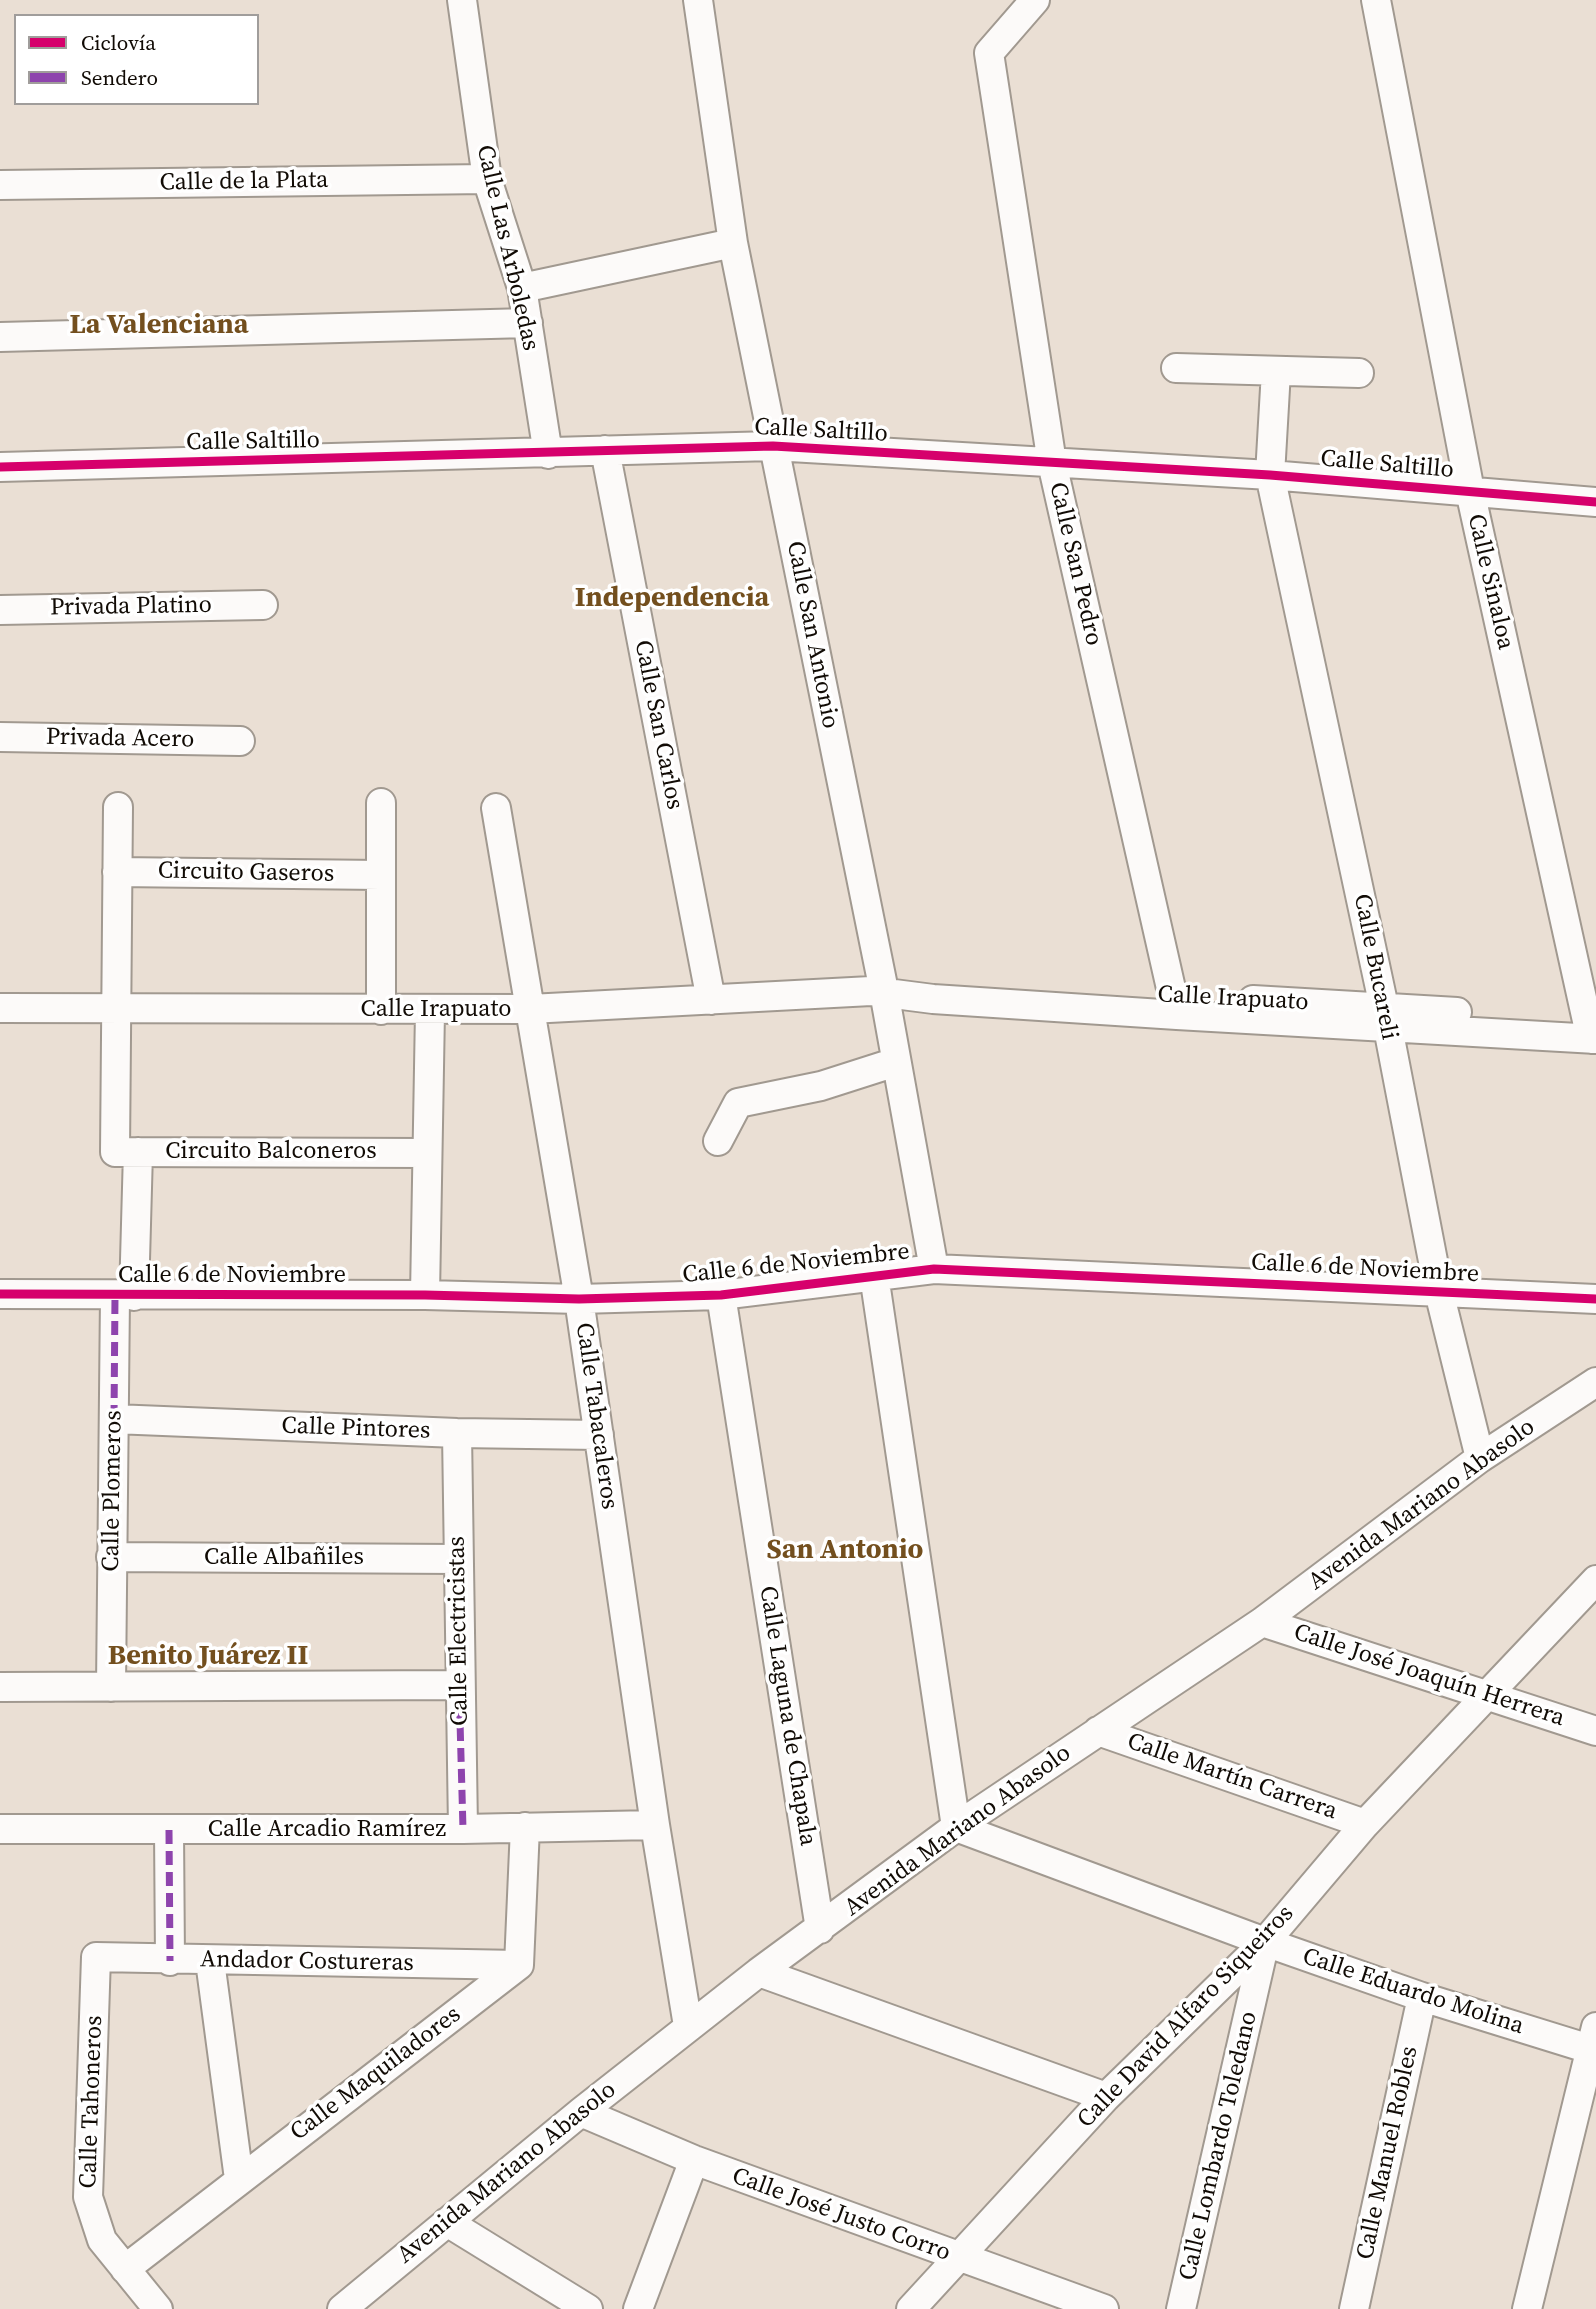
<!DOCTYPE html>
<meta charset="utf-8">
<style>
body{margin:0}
#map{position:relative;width:1596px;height:2309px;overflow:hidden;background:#eadfd4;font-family:"Source Serif 4",serif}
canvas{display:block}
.legend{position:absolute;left:14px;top:14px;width:245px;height:91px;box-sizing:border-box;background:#fff;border:2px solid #a09d9b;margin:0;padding:9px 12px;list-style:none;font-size:21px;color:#110b05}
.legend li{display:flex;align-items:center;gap:14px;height:35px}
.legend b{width:35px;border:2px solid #a09d9b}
</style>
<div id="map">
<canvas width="1596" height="2309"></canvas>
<ul class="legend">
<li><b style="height:9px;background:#d6006c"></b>Ciclovía</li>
<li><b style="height:9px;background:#8e44ad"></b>Sendero</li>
</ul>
</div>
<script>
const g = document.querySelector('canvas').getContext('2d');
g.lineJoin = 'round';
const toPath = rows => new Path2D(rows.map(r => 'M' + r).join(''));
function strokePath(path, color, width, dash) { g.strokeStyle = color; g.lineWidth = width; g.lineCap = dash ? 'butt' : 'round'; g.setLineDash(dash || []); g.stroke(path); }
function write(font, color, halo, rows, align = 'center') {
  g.font = font + ' "Source Serif 4",serif'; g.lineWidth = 7; g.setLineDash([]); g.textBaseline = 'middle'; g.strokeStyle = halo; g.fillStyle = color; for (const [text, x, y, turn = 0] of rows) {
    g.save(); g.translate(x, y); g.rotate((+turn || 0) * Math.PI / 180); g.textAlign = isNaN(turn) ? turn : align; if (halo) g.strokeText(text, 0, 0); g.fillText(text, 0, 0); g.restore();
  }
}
const minor = toPath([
 [462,0,487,179,522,288,548,454],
 [698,0,733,243,883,986,934,1269],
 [1035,0,989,53,1052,463,1177,1015],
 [1376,0,1470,491,1591,1039],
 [0,185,487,179],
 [522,288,733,243],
 [0,337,528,323],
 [1176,368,1359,373],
 [1276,371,1270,475,1384,1007,1439,1292,1480,1458],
 [605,450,711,1000],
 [0,467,773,446,1270,475,1596,502],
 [0,610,263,605],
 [0,737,240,741],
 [118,807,115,1152,427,1153],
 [496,808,579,1299,655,1825,688,2026],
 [117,872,380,875],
 [1253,1000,1457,1012],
 [0,1008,530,1009,871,991,933,999,1177,1015,1596,1039],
 [381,1010,381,803],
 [718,1141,738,1103,821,1086,896,1062],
 [874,1275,956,1827,1265,1942,1422,1997,1596,2051],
 [0,1294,425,1295,579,1299,721,1295,934,1269,1596,1299],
 [425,1295,430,1011],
 [721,1295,820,1929],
 [134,1296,138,1152],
 [114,1419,457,1433,599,1435],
 [457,1433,463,1829],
 [111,1557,457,1559],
 [1262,1622,1596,1731],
 [0,1687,459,1685],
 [111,1687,115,1296],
 [1098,1731,1365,1824],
 [0,1829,463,1829,655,1825],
 [169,1830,170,1961],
 [210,1961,239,2179],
 [759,1972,1106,2097],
 [581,2112,694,2160,1104,2309],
 [447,2222,588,2309],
 [125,2269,519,1965,525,1827],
 [158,2309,102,2240,88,2197,96,1957,519,1965],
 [342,2309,581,2112,759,1972,956,1827,1262,1622,1480,1458,1596,1382],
 [638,2309,694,2160],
 [911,2309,1106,2097,1265,1942,1365,1824,1596,1580],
 [1181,2309,1265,1942],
 [1354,2309,1422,1997],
 [1527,2309,1596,2027]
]);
strokePath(minor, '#a19990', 32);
strokePath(minor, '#fcfaf9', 28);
strokePath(toPath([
 [114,1419,115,1296],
 [459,1685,463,1829],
 [169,1830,170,1961]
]), '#8e44ad', 7, [14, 7]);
strokePath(toPath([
 [0,467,773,446,1270,475,1596,502],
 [0,1294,425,1295,579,1299,721,1295,934,1269,1596,1299]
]), '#d6006c', 9);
write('24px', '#110b05', '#fff', [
 ["Calle de la Plata",244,182,-1],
 ["Calle Las Arboledas",507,248,77],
 ["Calle Saltillo",821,431,3],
 ["Calle Saltillo",253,442,-1],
 ["Calle Saltillo",1387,465,5],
 ["Calle San Pedro",1075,564,77],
 ["Calle Sinaloa",1490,582,77],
 ["Privada Platino",131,607,-1],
 ["Calle San Antonio",812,635,79],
 ["Calle San Carlos",658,725,79],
 ["Privada Acero",120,739,1],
 ["Circuito Gaseros",246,873,1],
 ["Calle Bucareli",1375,967,79],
 ["Calle Irapuato",1233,999,3],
 ["Calle Irapuato",436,1010],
 ["Circuito Balconeros",271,1152],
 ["Calle 6 de Noviembre",796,1264,-6],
 ["Calle 6 de Noviembre",1365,1269,3],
 ["Calle 6 de Noviembre",232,1276],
 ["Calle Tabacaleros",596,1416,82],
 ["Calle Pintores",356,1429,2],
 ["Calle Plomeros",113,1491,-89],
 ["Avenida Mariano Abasolo",1422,1505,-36],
 ["Calle Albañiles",284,1558],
 ["Calle Electricistas",459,1631,-91],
 ["Calle José Joaquín Herrera",1429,1676,18],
 ["Calle Laguna de Chapala",787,1716,81],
 ["Calle Martín Carrera",1232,1777,19],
 ["Calle Arcadio Ramírez",327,1830],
 ["Avenida Mariano Abasolo",958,1831,-36],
 ["Andador Costureras",307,1962,1],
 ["Calle Eduardo Molina",1413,1992,18],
 ["Calle David Alfaro Siqueiros",1186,2017,-46],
 ["Calle Maquiladores",376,2074,-37],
 ["Calle Tahoneros",92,2102,-88],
 ["Calle Lombardo Toledano",1219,2146,-77],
 ["Calle Manuel Robles",1388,2153,-78],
 ["Avenida Mariano Abasolo",507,2173,-39],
 ["Calle José Justo Corro",841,2215,20]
]);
write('bold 28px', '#734f1e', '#fff', [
 ["La Valenciana",159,326],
 ["Independencia",672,599],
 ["San Antonio",845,1551],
 ["Benito Juárez II",208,1657]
]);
</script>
